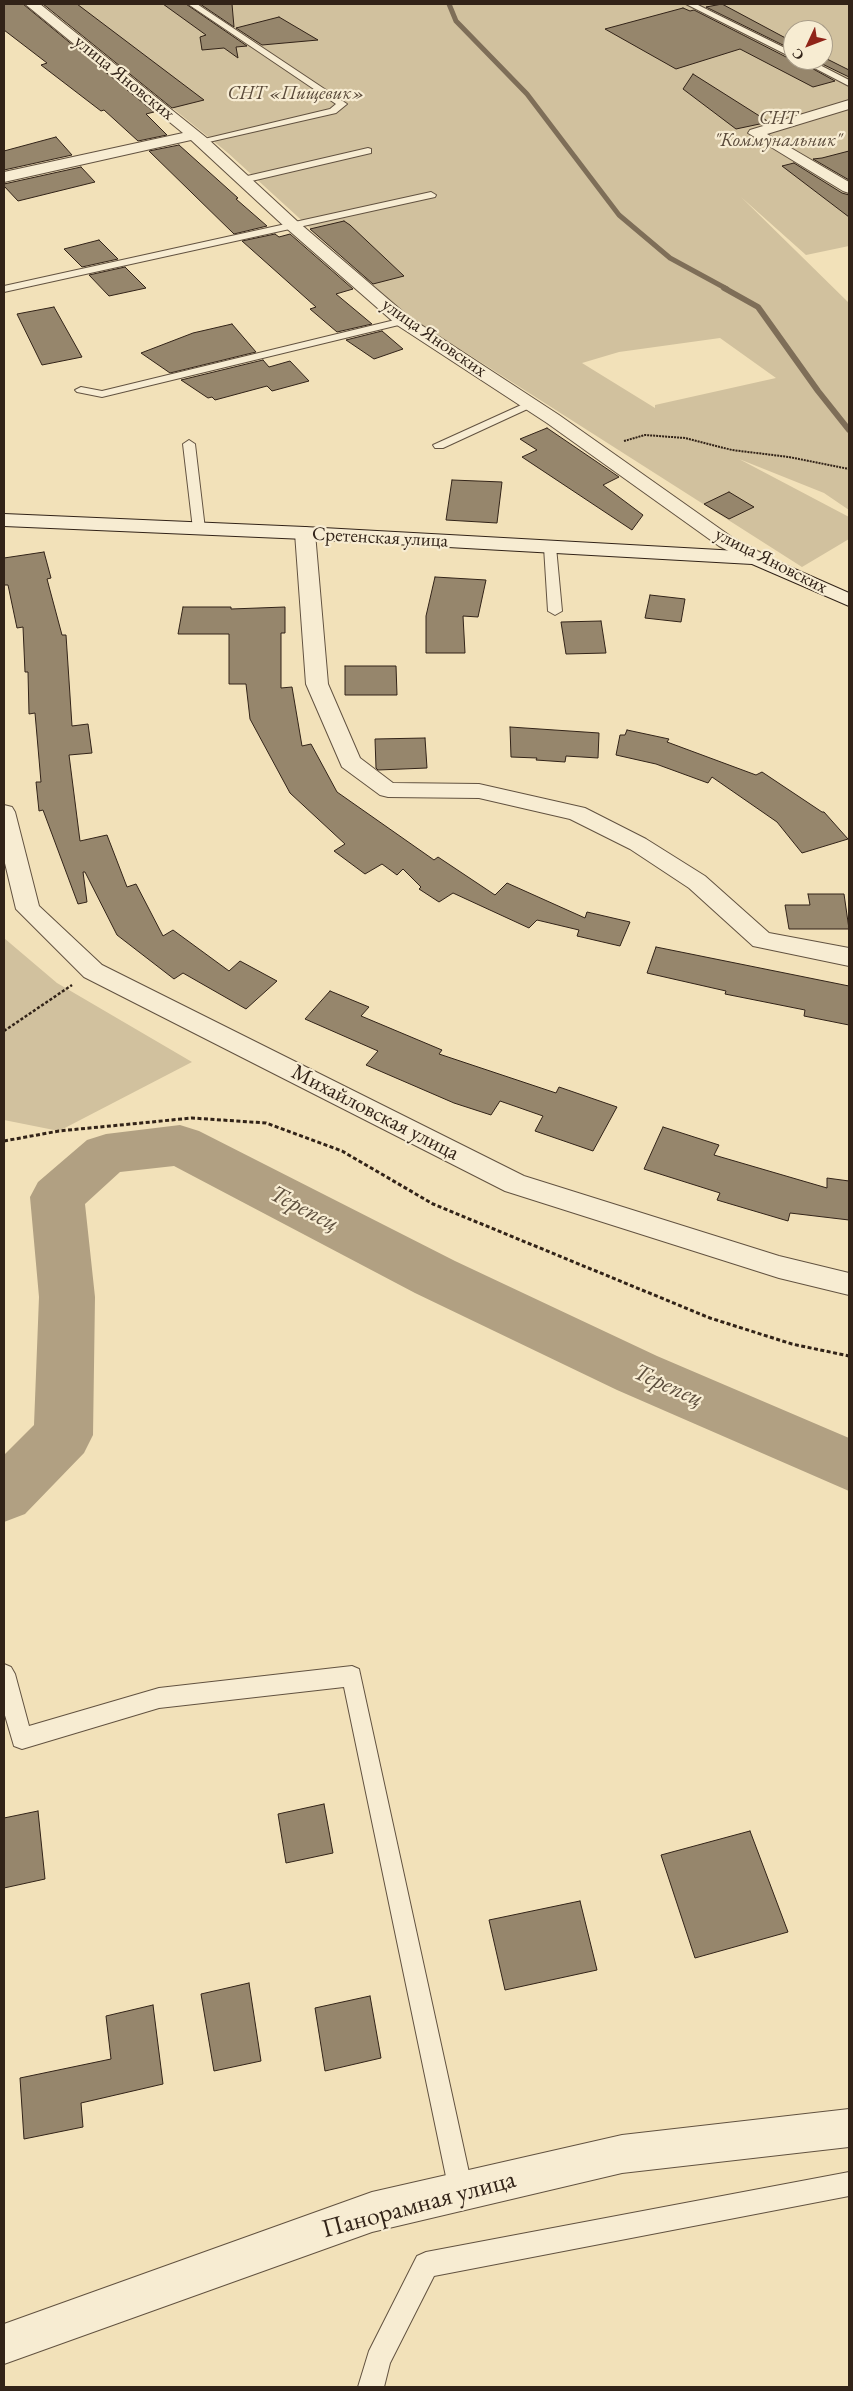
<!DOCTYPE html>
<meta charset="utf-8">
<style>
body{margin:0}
#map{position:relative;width:853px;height:2391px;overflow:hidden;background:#f2e1b9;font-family:"EB Garamond",serif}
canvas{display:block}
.frame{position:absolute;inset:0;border:5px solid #322318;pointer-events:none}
.north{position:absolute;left:783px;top:20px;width:50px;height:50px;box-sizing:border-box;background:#f7ecd2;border:1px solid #a89c88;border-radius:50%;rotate:227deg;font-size:14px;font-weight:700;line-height:20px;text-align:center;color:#322318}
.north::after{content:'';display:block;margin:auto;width:18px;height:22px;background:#8f2418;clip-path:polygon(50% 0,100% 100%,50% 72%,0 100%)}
</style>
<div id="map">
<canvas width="853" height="2391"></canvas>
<div class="frame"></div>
<div class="north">С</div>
</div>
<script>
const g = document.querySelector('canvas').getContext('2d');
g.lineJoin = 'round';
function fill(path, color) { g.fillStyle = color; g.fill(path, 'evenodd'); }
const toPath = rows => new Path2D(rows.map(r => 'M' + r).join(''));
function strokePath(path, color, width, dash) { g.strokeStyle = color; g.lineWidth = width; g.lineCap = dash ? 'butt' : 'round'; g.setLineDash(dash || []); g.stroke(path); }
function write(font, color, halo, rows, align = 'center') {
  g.font = font + ' "EB Garamond",serif'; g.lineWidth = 4.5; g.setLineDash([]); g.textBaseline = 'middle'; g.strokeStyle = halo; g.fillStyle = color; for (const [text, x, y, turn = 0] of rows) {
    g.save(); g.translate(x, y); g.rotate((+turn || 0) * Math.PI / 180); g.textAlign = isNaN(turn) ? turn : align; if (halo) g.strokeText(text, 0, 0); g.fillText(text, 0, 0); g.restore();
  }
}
fill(toPath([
 [44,4,849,4,849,246,806,255,741,197,849,303,849,510,824,493,739,459,849,517,849,539,802,567,402,312,228,153],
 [793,30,823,30,823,60,793,60],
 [720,338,776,378,655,405,655,408,582,363,619,352],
 [4,938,57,983,192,1062,59,1131,4,1120]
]), '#d1c19e');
strokePath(toPath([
 [449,4,456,21,527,94,619,215,670,258,727,289]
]), '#7e6e58', 5);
strokePath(toPath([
 [724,288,758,307,818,391,849,430]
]), '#7e6e58', 6);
fill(toPath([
 [180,1125,199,1131,455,1261,657,1356,849,1438,849,1491,617,1390,415,1293,174,1166,120,1172,85,1204,95,1297,93,1435,84,1453,25,1514,4,1522,4,1455,34,1425,39,1297,30,1197,38,1182,87,1140,106,1134,180,1125]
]), '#b1a082');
const building = toPath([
 [4,4,23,4,154,112,146,114,167,135,138,141,104,110,101,111,41,65,47,63,4,30,4,4],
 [43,4,77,4,204,100,172,108,43,4],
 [163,4,186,4,247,46,236,47,238,58,224,48,202,50,200,37,206,35,163,4],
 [200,4,232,4,234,27,200,4],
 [722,4,793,42,793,50,706,7,722,4],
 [683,8,690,11,694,10,792,60,797,60,835,81,813,87,740,49,676,69,605,29,683,8],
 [279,17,318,40,262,45,236,28,279,17],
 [823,57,849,70,849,77,814,60,823,60,823,57],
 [693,74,769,122,736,129,683,89,693,74],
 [56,137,72,155,4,170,4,151,56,137],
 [179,145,238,198,236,199,267,226,234,234,149,151,179,145],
 [849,151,849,180,813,159,822,158,849,151],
 [794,163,842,193,849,195,849,217,782,166,794,163],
 [81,167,95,182,18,201,4,186,4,184,81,167],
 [344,221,350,225,404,276,373,284,310,229,344,221],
 [275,234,279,237,290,234,353,289,336,294,372,324,337,332,310,309,316,307,242,241,275,234],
 [99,240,118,259,82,267,64,249,99,240],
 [125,267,146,288,109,296,89,275,125,267],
 [54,307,82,357,42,365,17,314,54,307],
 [232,324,256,352,170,373,141,353,193,333,232,324],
 [382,331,403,349,374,359,346,340,382,331],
 [263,360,269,367,290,361,309,381,272,391,267,386,215,400,212,397,208,398,181,380,263,360],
 [547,428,619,477,603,485,643,515,632,530,522,457,537,450,520,439,547,428],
 [452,480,502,482,497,523,446,520,452,480],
 [729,492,754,507,729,519,704,504,729,492],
 [44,552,51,578,47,579,62,635,66,635,72,726,88,724,92,753,69,755,80,841,107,835,127,887,136,884,163,936,173,930,229,971,240,961,277,981,246,1009,183,973,174,979,117,935,85,872,83,872,87,902,78,904,43,810,39,811,36,782,41,782,35,713,29,714,28,672,25,672,23,627,17,628,8,585,4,585,4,558,44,552],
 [435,577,486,580,478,617,463,616,465,653,426,653,426,616,435,577],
 [650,595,685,599,681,622,645,618,650,595],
 [183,607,231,607,231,609,285,607,285,633,281,633,281,688,292,687,302,746,311,744,337,792,434,860,438,857,495,895,507,883,585,918,587,912,630,922,620,946,577,936,579,930,537,920,529,928,453,893,439,902,419,889,421,887,403,869,397,875,382,864,365,874,334,851,345,844,290,793,250,719,246,684,229,684,229,634,178,634,183,607],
 [601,621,606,653,566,654,561,622,601,621],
 [345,666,396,666,397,695,345,695,345,666],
 [510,727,599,733,598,758,566,756,565,762,536,760,537,758,511,757,510,727],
 [627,730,669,739,667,742,756,775,762,772,822,812,824,812,848,839,802,853,777,822,712,777,708,783,656,764,616,755,620,735,625,735,627,730],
 [425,738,427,768,378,770,376,768,375,739,425,738],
 [808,894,844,894,849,929,789,929,785,905,810,905,808,894],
 [656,947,849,986,849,1025,804,1016,805,1010,725,994,726,991,647,973,656,947],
 [330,991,369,1007,361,1016,442,1050,439,1054,556,1093,559,1087,617,1107,593,1151,535,1131,543,1116,500,1101,491,1115,454,1103,366,1065,378,1051,305,1019,330,991],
 [663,1127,719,1145,714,1155,827,1188,827,1178,849,1181,849,1220,790,1213,788,1221,717,1200,720,1193,644,1169,663,1127],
 [324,1804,333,1853,286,1863,278,1814,324,1804],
 [38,1811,45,1879,4,1888,4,1818,38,1811],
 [750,1831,788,1932,695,1958,661,1855,750,1831],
 [580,1901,597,1970,505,1990,489,1920,580,1901],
 [249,1983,261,2061,214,2071,201,1994,249,1983],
 [370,1996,381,2058,325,2071,315,2008,370,1996],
 [153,2005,163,2084,81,2103,83,2127,24,2139,20,2078,111,2059,106,2016,153,2005]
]);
fill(building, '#96866c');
strokePath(building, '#322318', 1);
const lane = toPath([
 [188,4,197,4,347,104,336,113,200,144,200,140,330,109,336,104,188,4],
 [686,4,696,4,793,52,793,58,686,4],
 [799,60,810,60,849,80,849,86,799,60],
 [368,148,371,149,371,153,243,183,238,180,243,177,368,148],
 [431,192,436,195,435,197,4,292,4,286,431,192],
 [403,318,408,321,407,323,102,397,77,392,75,390,81,387,102,391,403,318],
 [530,401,534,402,536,404,534,406,443,448,435,448,433,445,530,401],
 [189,440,195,444,205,529,199,533,193,529,183,444,189,440],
 [550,543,556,547,562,611,555,615,548,611,544,547,550,543],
 [4,1664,11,1667,15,1674,29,1726,159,1688,352,1666,359,1669,473,2191,470,2200,461,2203,452,2200,449,2191,344,1687,159,1708,22,1749,14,1746,4,1712,4,1664],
 [849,2172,849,2196,434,2276,390,2363,384,2387,358,2387,369,2351,417,2256,426,2252,849,2172]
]);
const street = toPath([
 [25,4,40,4,208,139,297,221,409,317,559,415,733,538,763,554,766,558,763,562,756,564,749,562,719,546,547,423,397,325,285,227,191,140,4,182,4,172,183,133,25,4],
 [849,100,849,109,767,134,849,182,849,193,843,191,748,133,750,130,849,100],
 [305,527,312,529,315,533,328,684,360,758,393,783,479,784,585,808,646,839,705,876,769,933,849,948,849,966,753,946,689,888,630,849,570,819,479,798,388,797,380,795,342,767,306,684,295,533,298,529,305,527],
 [4,805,12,807,15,812,39,906,102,965,524,1176,779,1256,849,1273,849,1295,779,1278,505,1191,84,977,16,909,4,859,4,805],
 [849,2109,849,2147,622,2173,372,2232,4,2364,4,2324,372,2192,622,2135,849,2109]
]);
const secondary = toPath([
 [4,514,305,527,756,552,849,593,849,606,752,564,305,539,4,526,4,514]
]);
strokePath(lane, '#625240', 2);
strokePath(street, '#625240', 2);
strokePath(secondary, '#322318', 2);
strokePath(toPath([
 [624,441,645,435,685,438,732,450,789,457,849,469]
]), '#322318', 2, [2, 1]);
strokePath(toPath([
 [4,1031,72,985]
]), '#322318', 2.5, [3, 2]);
strokePath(toPath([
 [4,1141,59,1131,192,1118,266,1123,342,1151,433,1204,710,1318,792,1344,849,1356]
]), '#322318', 3, [4, 2.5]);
fill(lane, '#f7ecd2');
fill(street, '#f7ecd2');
fill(secondary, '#f7ecd2');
write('19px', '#322318', '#f7ecd2', [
 ["улица Яновских",124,78,39],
 ["улица Яновских",434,338,35],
 ["Сретенская улица",380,538,3],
 ["улица Яновских",771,561,27]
]);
write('italic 19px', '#5a4a3a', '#f7ecd2', [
 ["СНТ «Пищевик»",296,94],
 ["СНТ",778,119],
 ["\"Коммунальник\"",778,141]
]);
write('22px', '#322318', '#f7ecd2', [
 ["Михайловская улица",375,1113,27]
]);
write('italic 24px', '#5e4f3d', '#f7ecd2', [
 ["Терепец",304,1209,27],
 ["Терепец",668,1386,24]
]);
write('26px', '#322318', '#f7ecd2', [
 ["Панорамная улица",419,2205,-15]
]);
</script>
